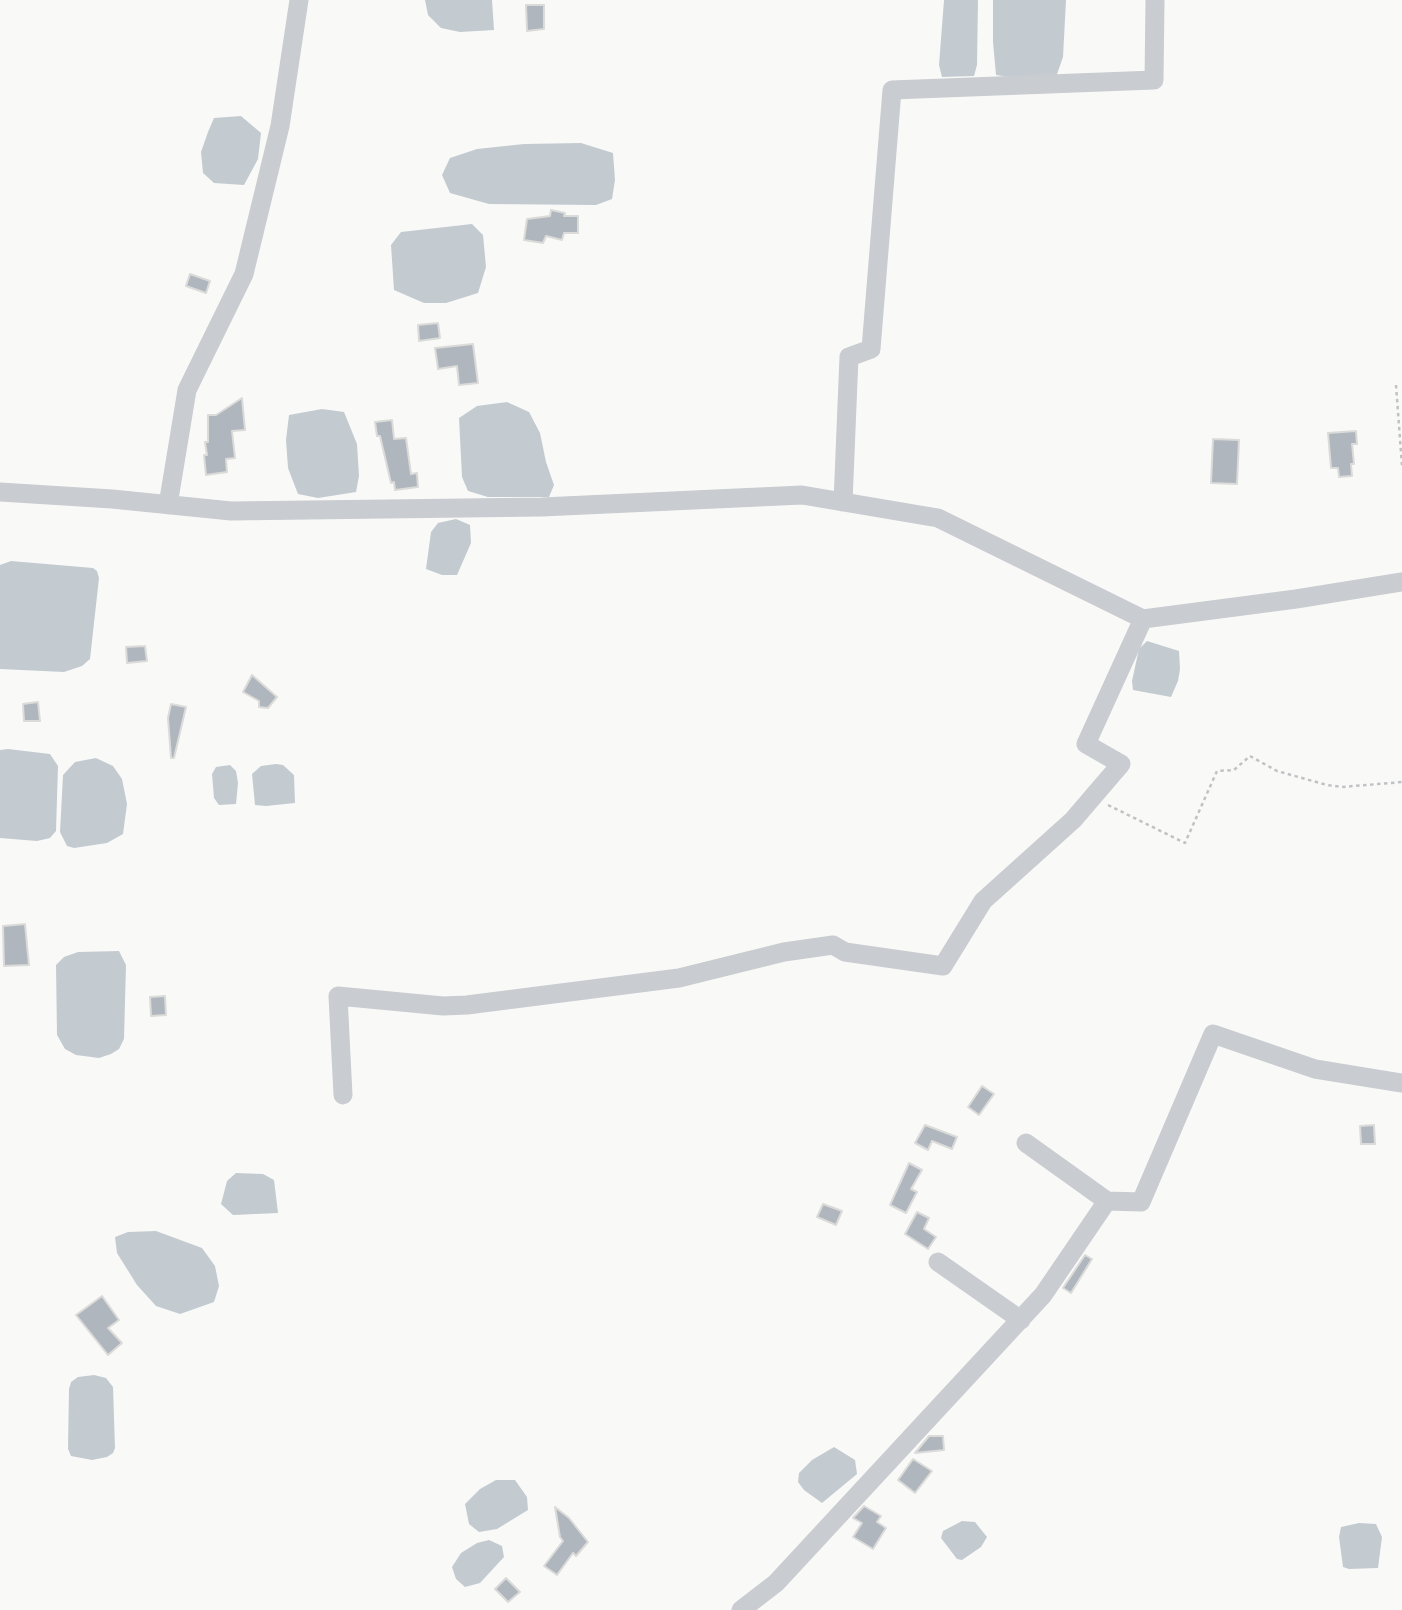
<!DOCTYPE html>
<style>
body{margin:0}
canvas{display:block;background:#f9f9f7}
</style>
<canvas width="1402" height="1610"></canvas>
<script>
const g = document.querySelector('canvas').getContext('2d');
g.lineJoin = 'round';
function fill(path, color) { g.fillStyle = color; g.fill(path, 'evenodd'); }
const toPath = rows => new Path2D(rows.map(r => 'M' + r).join(''));
function strokePath(path, color, width, dash) { g.strokeStyle = color; g.lineWidth = width; g.lineCap = dash ? 'butt' : 'round'; g.setLineDash(dash || []); g.stroke(path); }
fill(toPath([
 [425,0,492,0,494,30,460,32,441,28,428,15],
 [944,0,978,0,977,65,974,76,942,77,939,65],
 [993,0,1066,0,1063,57,1056,77,1010,77,996,75,993,42],
 [241,116,261,133,258,159,244,185,214,183,203,173,201,152,208,132,214,118],
 [581,143,613,153,615,180,612,199,596,205,489,204,450,193,442,175,450,158,477,149,524,144],
 [472,224,483,235,486,267,478,293,446,303,424,303,394,290,391,245,401,232],
 [507,402,529,412,540,433,546,462,554,485,549,497,488,497,468,491,462,477,459,418,477,406],
 [322,409,344,412,357,444,359,476,356,492,318,498,298,494,288,468,286,440,289,415],
 [456,519,470,525,471,543,457,575,442,575,426,569,431,532,438,523],
 [11,561,93,568,97,571,99,578,90,659,82,666,64,672,0,669,0,565],
 [1147,641,1179,651,1180,669,1178,681,1171,697,1133,690,1132,681,1139,649],
 [8,749,50,754,58,766,56,831,50,838,37,841,0,838,0,750],
 [96,758,113,766,122,779,127,804,123,834,107,843,74,848,67,846,60,832,63,775,75,762],
 [276,764,283,765,294,775,295,803,266,806,255,805,252,774,261,766],
 [230,765,236,771,238,783,236,804,219,805,214,798,212,774,216,767],
 [119,951,126,965,124,1039,119,1049,111,1054,99,1058,76,1055,65,1049,57,1035,56,965,64,957,78,952],
 [236,1173,263,1174,274,1180,278,1213,233,1215,221,1204,227,1181],
 [156,1231,202,1248,215,1266,219,1286,214,1302,180,1314,156,1306,137,1285,117,1253,115,1237,128,1232],
 [94,1375,106,1378,113,1387,115,1448,113,1453,107,1457,92,1460,71,1456,68,1449,69,1389,71,1382,78,1377],
 [834,1447,855,1460,857,1474,822,1503,804,1490,798,1482,799,1473,812,1460],
 [496,1480,515,1480,527,1497,528,1510,497,1529,479,1532,469,1524,465,1504,480,1489],
 [962,1521,975,1522,987,1537,981,1547,962,1560,957,1559,941,1538,943,1531],
 [1359,1523,1376,1524,1382,1537,1378,1568,1349,1569,1343,1567,1339,1537,1341,1527],
 [489,1540,502,1546,504,1557,480,1583,465,1587,456,1579,452,1567,461,1553,477,1543]
]), '#c3cbd1');
const building = toPath([
 [526,5,544,5,544,29,527,31,526,5],
 [551,210,565,213,564,216,578,216,578,233,564,233,562,240,546,236,543,243,524,240,527,219,550,216,551,210],
 [190,274,210,281,206,293,186,286,190,274],
 [438,323,440,338,419,341,418,325,438,323],
 [473,344,478,383,459,385,457,366,438,369,435,348,473,344],
 [242,398,245,430,232,431,235,458,226,459,227,472,206,475,204,455,207,455,205,442,208,442,208,415,216,415,242,398],
 [392,420,394,439,406,438,411,474,417,473,418,487,395,490,394,482,391,483,380,436,377,436,375,422,392,420],
 [1356,431,1357,444,1352,444,1354,464,1351,464,1352,476,1339,477,1338,468,1331,468,1328,433,1356,431],
 [1213,439,1239,440,1237,484,1211,483,1213,439],
 [145,646,147,661,127,663,126,647,145,646],
 [252,675,277,697,268,708,259,707,259,701,243,692,252,675],
 [38,702,40,721,24,721,23,704,38,702],
 [171,704,186,707,174,758,171,758,168,718,171,704],
 [25,924,29,965,4,966,3,926,25,924],
 [165,996,166,1015,151,1016,150,997,165,996],
 [982,1086,994,1094,979,1115,968,1107,982,1086],
 [925,1125,957,1137,952,1149,932,1141,928,1150,915,1143,925,1125],
 [1374,1125,1375,1144,1361,1144,1360,1126,1374,1125],
 [909,1163,922,1170,911,1189,917,1192,906,1213,890,1205,909,1163],
 [823,1204,842,1211,836,1225,817,1217,823,1204],
 [917,1212,929,1218,924,1229,936,1237,928,1249,905,1234,917,1212],
 [1085,1255,1092,1259,1071,1293,1063,1288,1085,1255],
 [102,1296,119,1320,108,1328,122,1343,108,1355,76,1315,102,1296],
 [929,1436,943,1436,944,1450,915,1453,929,1436],
 [913,1459,932,1471,915,1493,898,1480,913,1459],
 [864,1506,881,1516,877,1522,886,1528,873,1549,853,1537,862,1523,853,1518,864,1506],
 [555,1507,569,1518,588,1542,576,1556,573,1553,557,1575,544,1566,563,1541,560,1537,555,1507],
 [506,1578,520,1592,508,1602,495,1589,506,1578]
]);
fill(building, '#b0b6be');
strokePath(building, '#dbdbd9', 2);
strokePath(toPath([
 [1396,385,1402,466],
 [1108,805,1185,843,1217,771,1234,770,1250,756,1277,771,1327,785,1342,787,1402,782]
]), '#c0c2c5', 2.5, [3.5, 3.5]);
strokePath(toPath([
 [0,492,112,499,231,511,542,507,802,495,938,518,1143,619,1296,599,1402,582],
 [843,502,849,357,871,349,892,90,1154,80,1155,0],
 [168,505,187,390,244,274,280,126,299,0],
 [343,1095,338,996,443,1006,467,1005,679,978,784,952,833,945,845,952,943,966,983,901,1073,820,1121,764,1086,744,1143,619],
 [1026,1143,1107,1201],
 [938,1262,1021,1320],
 [741,1610,776,1583,1043,1295,1107,1201,1141,1202,1213,1034,1315,1069,1402,1083]
]), '#c9ccd0', 19);
</script>
